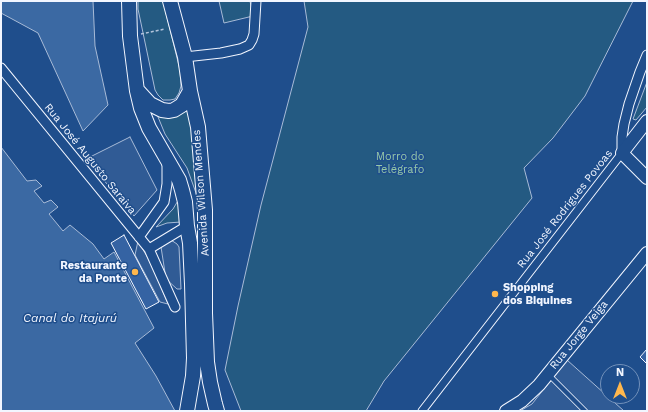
<!DOCTYPE html>
<meta charset="utf-8">
<style>
body{margin:0}
#map{position:relative;width:648px;height:412px;overflow:hidden;background:#1f4e8c;font-family:"Work Sans",sans-serif}
canvas{display:block}
.frame{position:absolute;inset:0;border:2px solid #f2f6ff;pointer-events:none}
.north{position:absolute;left:600px;top:364px;width:40px;height:40px;box-sizing:border-box;background:#1f4e8c;border:1px solid #7391ba;border-radius:50%;rotate:0deg;font-size:11px;font-weight:700;line-height:16px;text-align:center;color:#f2f6ff}
.north::after{content:'';display:block;margin:auto;width:14px;height:18px;background:#ffb74d;clip-path:polygon(50% 0,100% 100%,50% 72%,0 100%)}
</style>
<div id="map">
<canvas width="648" height="412"></canvas>
<div class="frame"></div>
<div class="north">N</div>
</div>
<script>
const g = document.querySelector('canvas').getContext('2d');
g.lineJoin = 'round';
function fill(path, color) { g.fillStyle = color; g.fill(path, 'evenodd'); }
const toPath = rows => new Path2D(rows.map(r => 'M' + r).join(''));
function strokePath(path, color, width, dash) { g.strokeStyle = color; g.lineWidth = width; g.lineCap = dash ? 'butt' : 'round'; g.setLineDash(dash || []); g.stroke(path); }
function write(font, color, halo, rows, align = 'center') {
  g.font = font + ' "Work Sans",sans-serif'; g.lineWidth = 3; g.setLineDash([]); g.textBaseline = 'middle'; g.strokeStyle = halo; g.fillStyle = color; for (const [text, x, y, turn = 0] of rows) {
    g.save(); g.translate(x, y); g.rotate((+turn || 0) * Math.PI / 180); g.textAlign = isNaN(turn) ? turn : align; if (halo) g.strokeText(text, 0, 0); g.fillText(text, 0, 0); g.restore();
  }
}
const green = toPath([
 [138,1,163,1,180,70,181,86,179,93,175,99,170,100,163,100,158,95,155,90,138,9,138,1],
 [219,1,250,1,253,16,224,23,219,1],
 [304,1,633,1,585,96,553,138,524,168,532,198,384,381,366,411,241,411,225,370,238,306,261,205,308,27,304,1],
 [647,82,647,107,636,120,633,119,647,82],
 [191,106,200,204,187,168,165,134,156,112,191,106],
 [179,199,181,222,167,223,156,227,173,209,179,199]
]);
fill(green, '#245a82');
strokePath(green, '#a8bbd7', 1);
const parking = toPath([
 [130,137,157,190,134,216,86,159,130,137],
 [171,240,177,244,179,247,181,289,177,289,166,279,161,247,163,244,171,240],
 [138,241,152,265,168,304,160,302,135,255,138,241],
 [567,360,624,411,520,411,532,404,567,360]
]);
fill(parking, '#305b95');
strokePath(parking, '#a8bbd7', 1);
const water = toPath([
 [1,1,93,1,95,46,108,105,83,131,38,33,1,13,1,1],
 [1,147,27,181,36,180,42,186,34,191,44,203,51,200,58,207,49,214,63,231,70,225,93,244,104,259,114,252,154,328,135,343,156,376,175,411,1,411,1,147]
]);
fill(water, '#3b69a3');
strokePath(water, '#a8bbd7', 1);
const building = toPath([
 [124,235,159,302,146,309,111,243,124,235],
 [647,349,647,364,640,357,647,349]
]);
fill(building, '#3563a3');
strokePath(building, '#f2f6ff', 1);
const service = toPath([
 [548,374,585,411]
]);
const pedestrian = toPath([
 [422,411,622,153]
]);
const minor = toPath([
 [185,57,221,53,240,49,249,45,252,40,254,34,256,1],
 [1,68,149,249,175,307],
 [622,153,622,137,624,124,629,104,640,72,647,55],
 [139,237,164,202,167,184,167,161],
 [149,249,187,226]
]);
const secondary = toPath([
 [647,121,622,153,647,178],
 [506,411,522,401,539,385,647,253]
]);
const primary = toPath([
 [129,1,130,36,137,91,141,108,149,128,179,180,182,190,185,202,187,226,190,243,192,284,194,358,193,376,187,411],
 [170,1,185,57,190,91,198,127,205,210,205,313,207,362,210,382,215,404,217,411],
 [138,91,150,104,162,110,169,111,174,110,182,105,190,91]
]);
strokePath(service, '#f2f6ff', 6);
strokePath(pedestrian, '#f2f6ff', 9);
strokePath(minor, '#f2f6ff', 11);
strokePath(secondary, '#f2f6ff', 14);
strokePath(primary, '#f2f6ff', 16);
strokePath(toPath([
 [141,34,165,29]
]), '#b3c4dc', 1.5, [3, 2]);
strokePath(service, '#1f4e8c', 4.5);
strokePath(pedestrian, '#1f4e8c', 7);
strokePath(minor, '#1f4e8c', 9);
strokePath(secondary, '#1f4e8c', 12);
strokePath(primary, '#1f4e8c', 14);
for (const [x, y, r, color] of [
 [135,272,4,"#ffb74d"],
 [495,294,4,"#ffb74d"]
]) { const dot = new Path2D(); dot.arc(x, y, r, 0, 2 * Math.PI); g.fillStyle = color; g.fill(dot); strokePath(dot, '#1f4e8c', 1.5); }
write('11px', '#97c8a6', '#1f4e8c', [
 ["Morro do",400,157],
 ["Telégrafo",400,170]
]);
write('11px', '#f2f6ff', '#1f4e8c', [
 ["Rua José Augusto Saraiva",90,159,51],
 ["Avenida Wilson Mendes",201,193,-94],
 ["Rua José Rodrigues Povoas",565,209,-52],
 ["Rua Jorge Veiga",579,335,-51]
]);
write('bold 11px', '#f2f6ff', '#1f4e8c', [
 ["Restaurante",127,266],
 ["da Ponte",127,279],
 ["Shopping",503,288,"left"],
 ["dos Biquines",503,301,"left"]
], 'right');
write('italic 12px', '#f2f6ff', '#1f4e8c', [
 ["Canal do Itajurú",70,318]
]);
</script>
